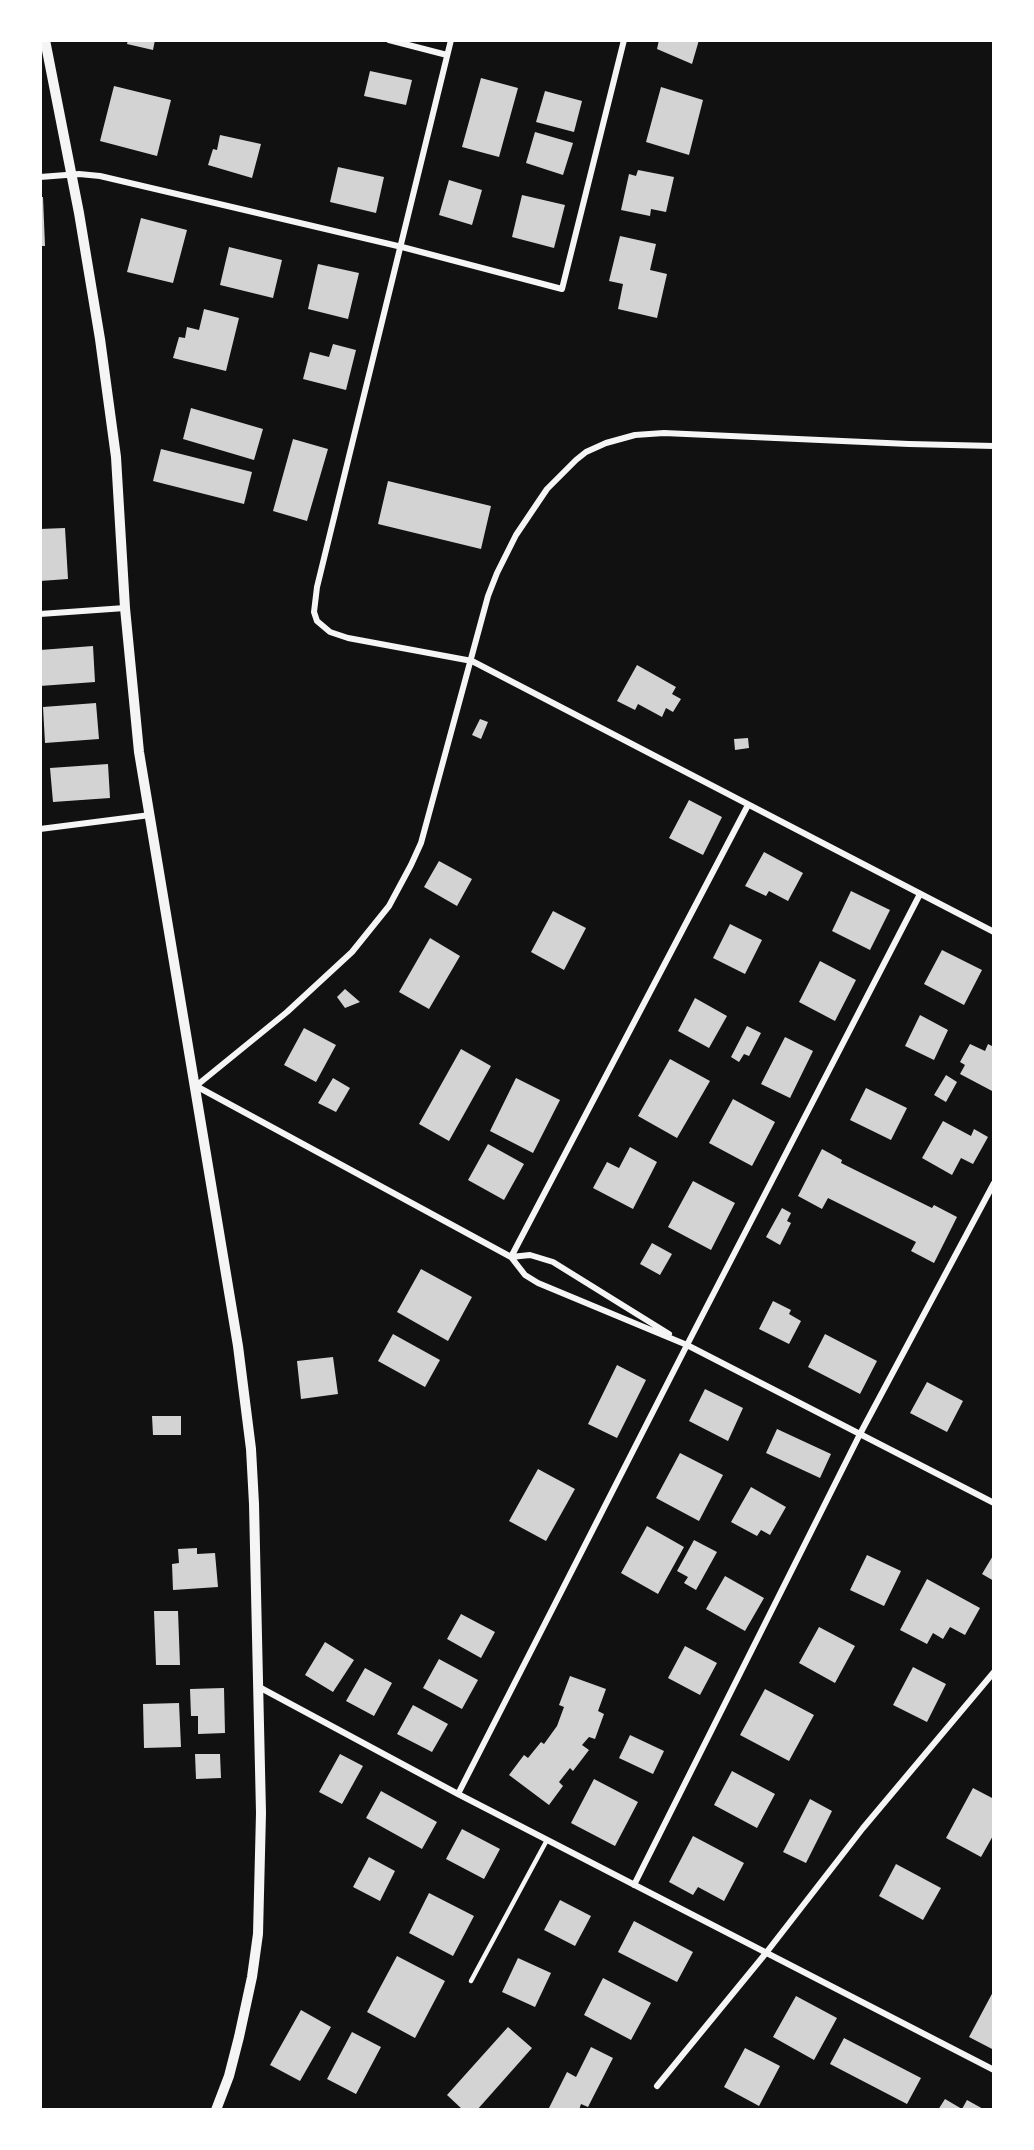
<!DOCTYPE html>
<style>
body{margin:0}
#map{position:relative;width:1034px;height:2150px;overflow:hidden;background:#111;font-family:Poppins,sans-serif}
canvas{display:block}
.frame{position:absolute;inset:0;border:42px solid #fff;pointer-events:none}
</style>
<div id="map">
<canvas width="1034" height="2150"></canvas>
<div class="frame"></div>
</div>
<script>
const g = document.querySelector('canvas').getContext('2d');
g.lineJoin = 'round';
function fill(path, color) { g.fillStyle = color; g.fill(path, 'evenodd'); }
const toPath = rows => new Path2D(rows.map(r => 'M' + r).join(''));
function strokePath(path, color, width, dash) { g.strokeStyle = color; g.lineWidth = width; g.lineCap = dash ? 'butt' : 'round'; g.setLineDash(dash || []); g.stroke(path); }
fill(toPath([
 [128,40,155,40,153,50,127,44],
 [659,40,699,40,692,64,657,49],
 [370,71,412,80,406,105,364,96],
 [481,78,518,88,499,157,462,147],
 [114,86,171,100,157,156,100,141],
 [661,87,703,100,689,155,646,142],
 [545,91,582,101,574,132,536,122],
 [535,132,573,143,563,175,526,163],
 [220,135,261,144,252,178,208,165,213,149,217,150],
 [338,167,384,177,376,213,330,202],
 [638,170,674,177,666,212,651,209,650,216,621,210,629,174,636,176],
 [449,180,482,190,472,225,439,215],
 [522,195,565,205,554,248,512,237],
 [40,197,43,197,45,246,40,246],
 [141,218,187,230,173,283,127,272],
 [620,236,656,244,650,270,667,274,657,318,618,309,623,284,609,281],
 [229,247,282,260,273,298,220,285],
 [318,264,359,273,348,319,308,309],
 [204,309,239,318,226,371,173,358,179,337,185,338,187,327,199,330],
 [333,344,356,350,346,390,303,379,310,352,329,357],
 [191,408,263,429,254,460,183,439],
 [293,439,328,449,307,521,273,511],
 [161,449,252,472,244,504,153,481],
 [388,481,491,506,481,549,378,524],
 [65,528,68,579,40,581,40,529],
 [93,646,95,682,40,686,40,650],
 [637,665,676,687,672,694,681,699,673,712,666,708,662,717,638,704,635,710,617,701],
 [96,703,99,739,45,743,43,707],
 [480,719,488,722,481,739,472,735],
 [748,738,749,748,735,750,734,739],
 [108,764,110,798,53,802,50,768],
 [689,800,722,817,703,855,669,838],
 [764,852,803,873,788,901,769,891,766,896,745,886],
 [439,861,472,879,457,906,424,887],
 [851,891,890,910,870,950,832,931],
 [553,911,586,928,564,970,531,952],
 [730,924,762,940,745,974,713,958],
 [430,938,460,956,429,1009,399,992],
 [942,950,982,970,964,1005,924,984],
 [820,961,856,980,835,1021,799,1002],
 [345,989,360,1002,345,1008,337,997],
 [695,998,727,1016,709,1048,678,1031],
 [920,1015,948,1030,934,1060,905,1046],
 [747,1026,761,1033,749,1056,744,1054,739,1062,731,1057],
 [304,1028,336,1045,316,1082,284,1065],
 [785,1037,813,1051,790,1098,761,1084],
 [970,1044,985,1051,988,1044,994,1047,994,1092,960,1074,965,1065,960,1062],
 [461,1049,491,1066,449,1141,419,1124],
 [670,1059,710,1081,677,1138,638,1116],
 [946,1075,957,1082,946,1102,934,1095],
 [333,1078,350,1088,336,1112,318,1103],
 [516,1078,560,1100,533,1153,490,1131],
 [866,1088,907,1108,891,1140,850,1120],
 [733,1099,775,1122,752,1166,709,1143],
 [943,1121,971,1136,974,1129,988,1137,973,1164,961,1158,952,1175,922,1158],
 [488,1144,524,1164,504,1200,468,1180],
 [630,1147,657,1162,633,1209,593,1188,607,1162,619,1168],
 [822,1149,842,1160,841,1163,932,1208,934,1205,957,1217,934,1263,911,1251,916,1242,828,1198,822,1209,798,1196],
 [693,1181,735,1203,711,1250,668,1227],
 [782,1208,791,1213,787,1221,791,1223,780,1245,766,1237],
 [652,1243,672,1254,660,1275,640,1264],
 [421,1269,472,1297,448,1341,397,1312],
 [773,1301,791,1310,789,1314,801,1321,789,1344,759,1329],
 [393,1334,440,1360,425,1387,378,1361],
 [825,1334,877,1361,860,1394,808,1367],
 [333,1357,338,1394,301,1399,297,1361],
 [617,1365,646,1380,617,1438,588,1424],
 [927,1382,963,1401,947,1432,910,1413],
 [705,1389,743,1408,728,1441,689,1421],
 [152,1416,181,1416,181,1435,153,1435],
 [777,1429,831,1454,820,1478,766,1453],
 [680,1453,723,1475,699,1521,656,1498],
 [538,1469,575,1489,546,1541,509,1521],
 [751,1487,786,1507,770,1535,761,1530,757,1536,731,1522],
 [647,1526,684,1547,658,1594,621,1573],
 [694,1540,717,1552,696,1590,684,1583,688,1577,677,1571],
 [197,1548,197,1554,215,1553,218,1587,173,1590,172,1564,179,1563,178,1549],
 [994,1554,994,1581,982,1574],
 [867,1555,901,1571,884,1606,850,1590],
 [725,1576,764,1598,745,1631,706,1609],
 [927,1579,980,1608,965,1635,950,1627,943,1639,933,1633,927,1644,900,1630],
 [154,1611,178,1611,180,1665,156,1665],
 [461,1614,495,1632,481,1658,447,1639],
 [819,1627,855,1646,835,1683,799,1663],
 [325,1642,354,1660,333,1692,305,1675],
 [685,1646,717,1663,700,1695,668,1678],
 [439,1659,478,1680,462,1709,423,1688],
 [913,1667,946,1684,927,1722,893,1705],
 [365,1668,392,1683,374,1716,346,1701],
 [570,1676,606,1689,598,1711,604,1714,595,1739,589,1737,582,1745,589,1750,573,1771,570,1768,559,1782,563,1786,549,1805,509,1775,524,1755,528,1758,541,1742,544,1744,557,1726,564,1707,559,1705],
 [224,1688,225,1733,198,1734,198,1716,191,1716,190,1689],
 [765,1689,814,1715,789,1761,740,1735],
 [179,1703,181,1747,144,1748,143,1704],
 [413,1705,448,1724,432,1752,397,1734],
 [630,1735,664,1751,653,1774,619,1758],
 [195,1754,220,1754,221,1778,196,1779],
 [340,1754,363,1766,342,1804,319,1792],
 [732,1771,775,1794,757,1828,714,1805],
 [594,1779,638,1802,615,1846,571,1823],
 [973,1788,994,1799,994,1834,981,1857,946,1838],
 [381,1791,437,1822,422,1849,366,1818],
 [810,1799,832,1811,806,1863,783,1852],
 [462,1829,500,1849,484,1879,446,1859],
 [693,1836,744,1863,724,1901,698,1887,693,1895,669,1882],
 [369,1857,395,1871,380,1901,353,1887],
 [896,1864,941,1888,923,1920,879,1896],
 [429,1893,474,1916,453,1956,409,1933],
 [560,1900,591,1916,575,1946,544,1930],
 [634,1921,693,1952,677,1982,618,1952],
 [397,1956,445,1981,415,2038,367,2012],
 [518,1958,551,1973,535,2007,502,1992],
 [603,1978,651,2003,631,2040,584,2015],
 [994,1990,994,2050,969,2037],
 [796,1996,837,2018,814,2060,773,2037],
 [301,2010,331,2027,300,2081,270,2065],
 [508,2027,532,2048,477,2110,463,2110,447,2095],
 [352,2032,381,2047,356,2094,327,2079],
 [844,2038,921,2078,907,2104,830,2064],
 [591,2047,613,2058,588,2107,581,2104,579,2110,548,2110,567,2072,576,2077],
 [745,2048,780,2066,759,2106,724,2087],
 [945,2099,962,2109,967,2100,985,2110,938,2110]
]), '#d3d3d3');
strokePath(toPath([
 [471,1981,547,1840]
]), '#f5f5f5', 4.5);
strokePath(toPath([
 [389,40,447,55],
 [451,40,317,587,314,612,317,621,330,632,348,638,472,661,994,932],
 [40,177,79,174,100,176,402,247,562,289,624,40],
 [994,446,909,444,664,433,635,435,606,443,586,452,576,460,547,489,516,535,497,573,488,596,421,843,411,865,389,906,352,952,287,1012,196,1086,511,1257,525,1275,538,1283,687,1345,994,1503],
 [40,614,125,608],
 [40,829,150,815],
 [511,1257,748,805],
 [511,1257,530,1255,553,1262,669,1334],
 [259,1687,458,1794,994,2070],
 [458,1794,687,1345,920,894],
 [634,1885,860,1434,994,1183],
 [657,2086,766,1953,863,1828,994,1672]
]), '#f5f5f5', 6);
strokePath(toPath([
 [45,40,79,213,100,339,116,457,125,608,139,752,238,1346,251,1449,254,1504,261,1813,258,1934,252,1977,239,2037,229,2076,216,2110]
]), '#f5f5f5', 10);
</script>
